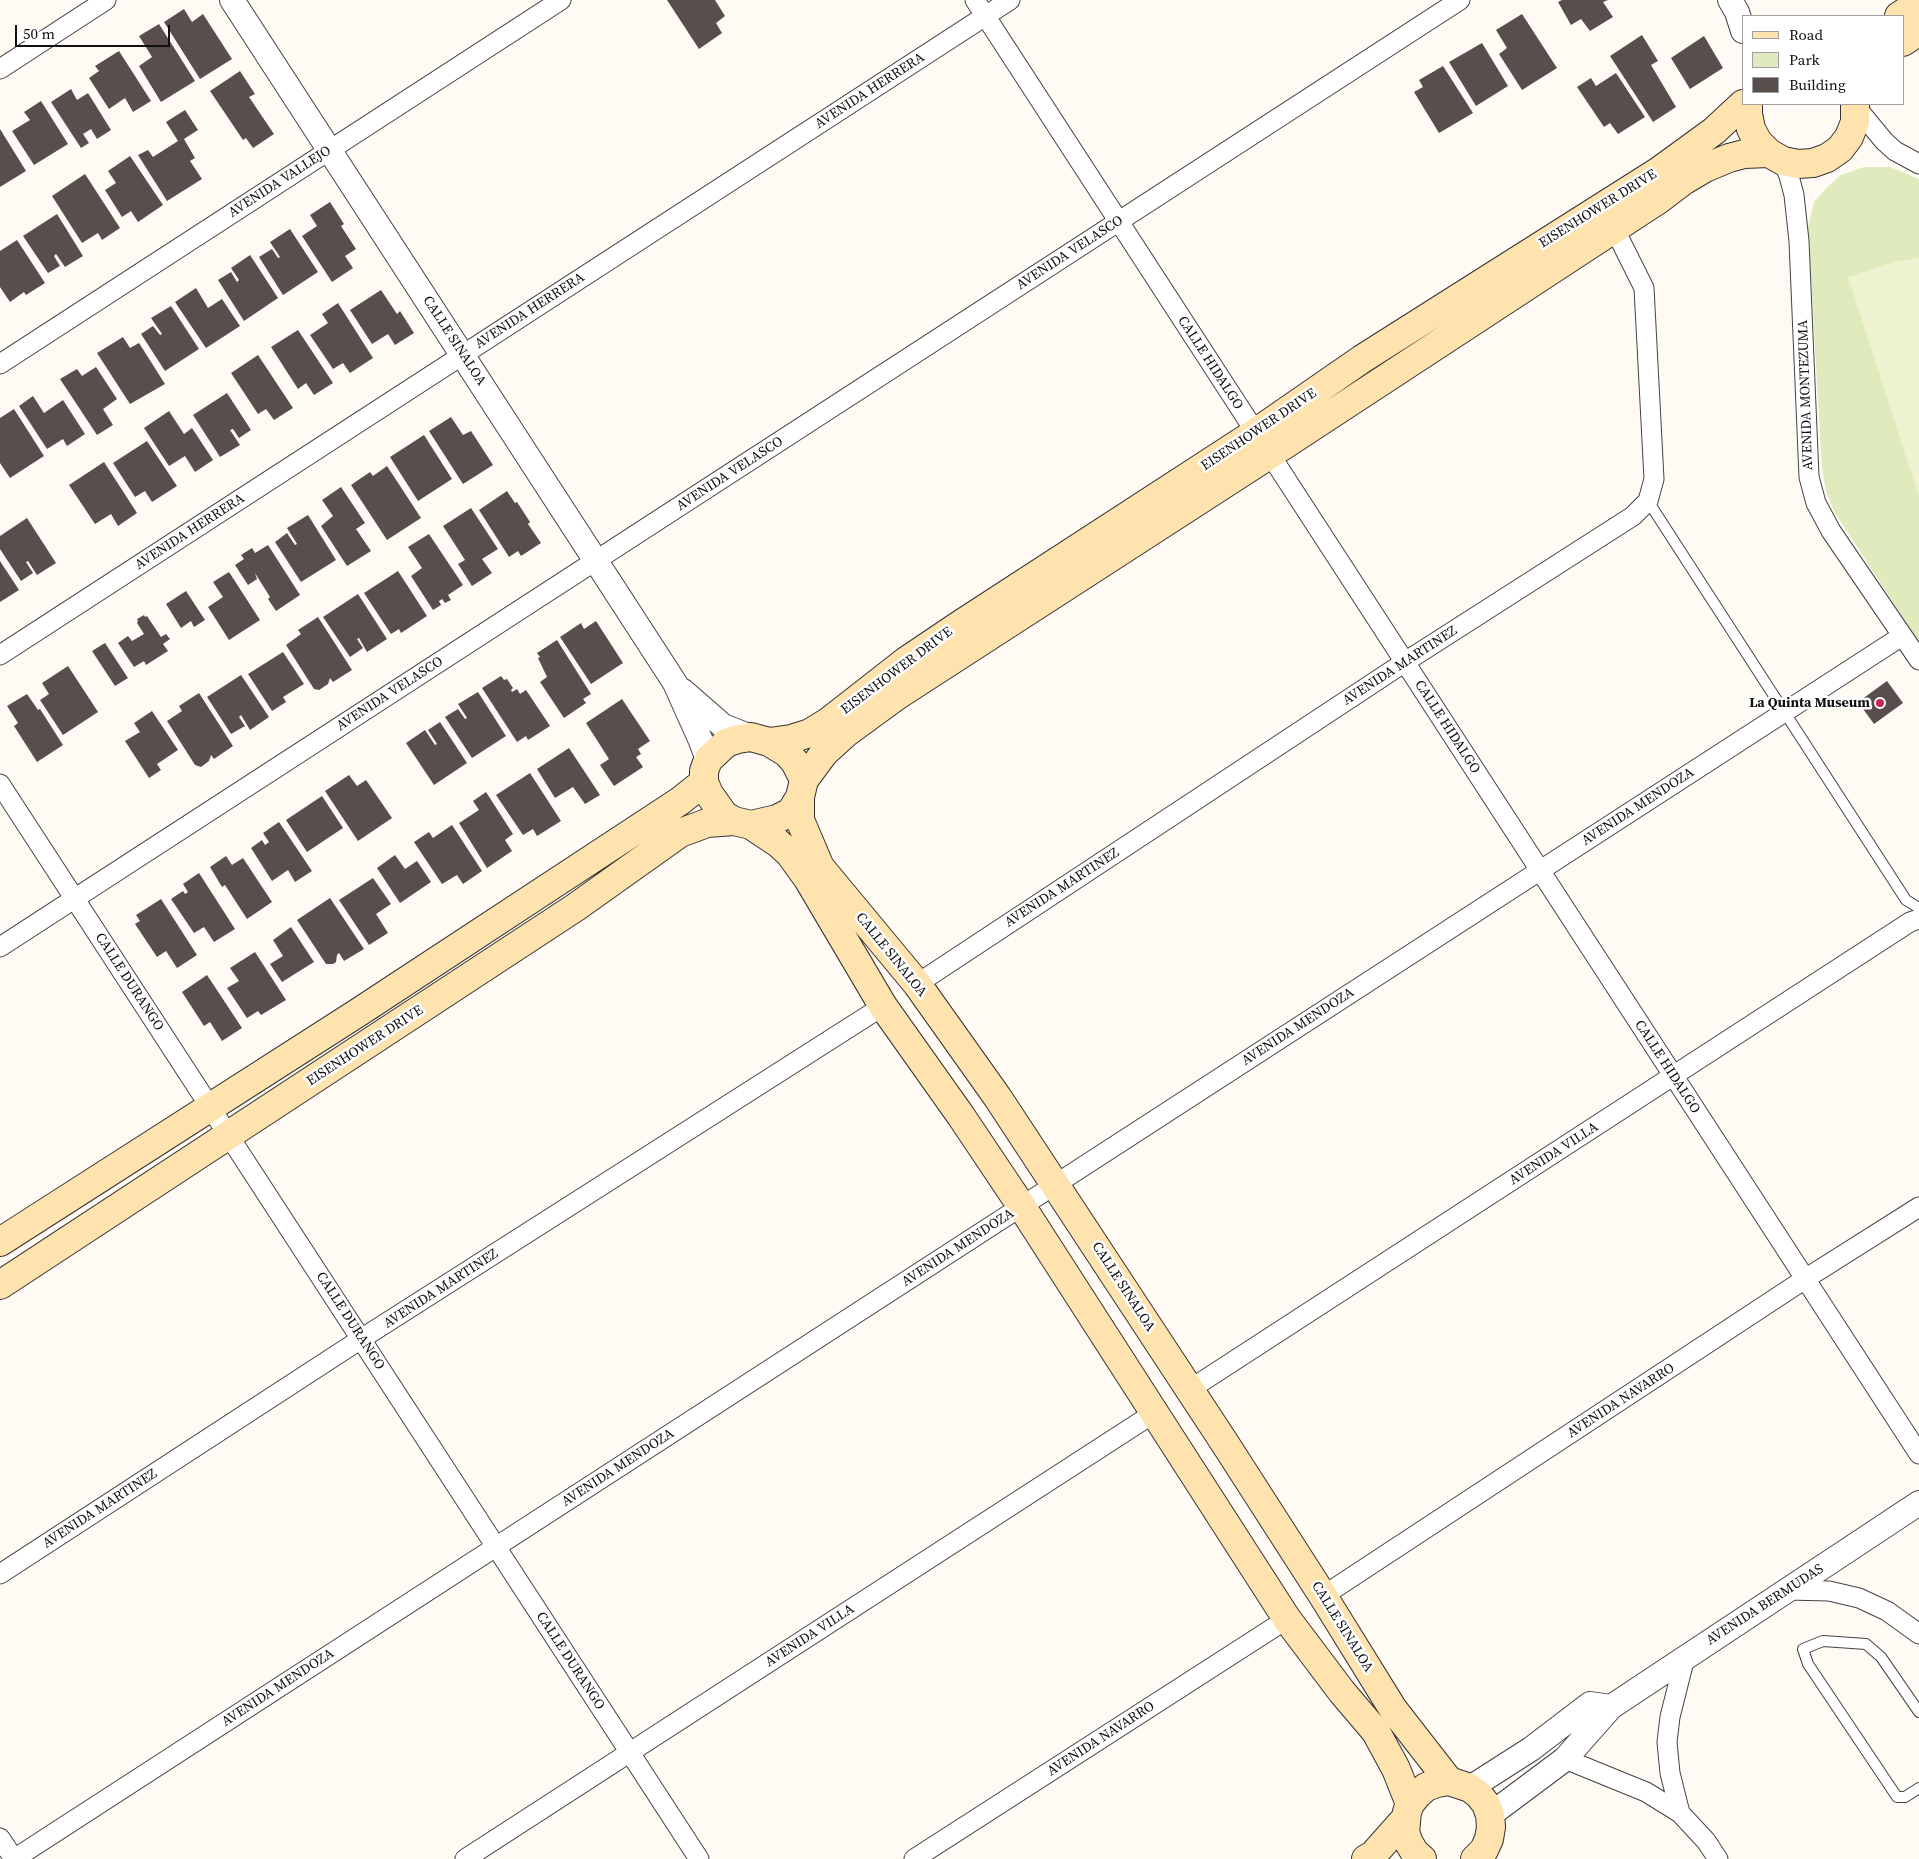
<!DOCTYPE html>
<style>
body{margin:0}
#map{position:relative;width:1919px;height:1859px;overflow:hidden;background:#fffaf4;font-family:"Source Serif 4",serif}
canvas{display:block}
.legend{position:absolute;left:1742px;top:15px;width:162px;height:90px;box-sizing:border-box;background:#fff;border:1px solid #9f9f9f;margin:0;padding:6px 9px;list-style:none;font-size:15px;color:#101010}
.legend li{display:flex;align-items:center;gap:10px;height:25px}
.legend b{width:25px;border:1px solid #9f9f9f}
.scale{position:absolute;left:15px;top:25px;width:155px;height:22px;box-sizing:border-box;border:2px solid #101010;border-top:0;padding-left:6px;font-size:15px;line-height:18px;white-space:nowrap;color:#101010;-webkit-text-stroke:4px #fff;paint-order:stroke}
</style>
<div id="map">
<canvas width="1919" height="1859"></canvas>
<ul class="legend">
<li><b style="height:6px;background:#ffe3af"></b>Road</li>
<li><b style="height:14px;background:#dfebbc"></b>Park</li>
<li><b style="height:14px;background:#594e4c"></b>Building</li>
</ul>
<div class="scale">50 m</div>
</div>
<script>
const g = document.querySelector('canvas').getContext('2d');
g.lineJoin = 'round';
function fill(path, color) { g.fillStyle = color; g.fill(path, 'evenodd'); }
const toPath = rows => new Path2D(rows.map(r => 'M' + r).join(''));
function strokePath(path, color, width, dash) { g.strokeStyle = color; g.lineWidth = width; g.lineCap = dash ? 'butt' : 'round'; g.setLineDash(dash || []); g.stroke(path); }
function write(font, color, halo, rows, align = 'center') {
  g.font = font + ' "Source Serif 4",serif'; g.lineWidth = 5; g.setLineDash([]); g.textBaseline = 'middle'; g.strokeStyle = halo; g.fillStyle = color; for (const [text, x, y, turn = 0] of rows) {
    g.save(); g.translate(x, y); g.rotate((+turn || 0) * Math.PI / 180); g.textAlign = isNaN(turn) ? turn : align; if (halo) g.strokeText(text, 0, 0); g.fillText(text, 0, 0); g.restore();
  }
}
fill(toPath([
 [1864,167,1890,167,1919,179,1919,642,1835,513,1826,491,1822,468,1808,227,1814,202,1827,187,1841,175]
]), '#dfebbc');
fill(toPath([
 [1919,258,1919,497,1848,277,1897,261]
]), '#eef2ce');
fill(toPath([
 [667,0,715,0,725,16,716,23,722,33,699,49],
 [1562,0,1608,0,1603,2,1613,17,1590,31,1581,19,1571,25,1558,2],
 [184,9,192,22,203,14,232,59,200,79,164,22],
 [1522,14,1557,68,1522,90,1499,54,1507,48,1496,30],
 [159,24,195,81,161,102,139,66,152,57,139,36],
 [1642,35,1658,61,1651,65,1676,107,1653,122,1610,56],
 [1704,36,1723,68,1690,89,1671,58],
 [1482,43,1508,86,1476,106,1449,62],
 [119,51,151,101,133,112,125,98,109,109,89,78,99,71,95,66],
 [1443,66,1473,113,1439,133,1414,92,1423,87,1419,80],
 [240,71,255,94,249,97,274,134,253,148,246,138,243,140,210,91],
 [1616,73,1645,117,1618,134,1610,123,1604,127,1577,87,1591,78,1596,86],
 [71,89,77,100,88,93,111,130,97,139,91,129,83,134,89,143,81,148,51,102],
 [41,101,68,144,34,165,12,131,30,120,24,112],
 [185,110,198,130,184,139,195,158,190,161,202,179,167,201,138,155,148,150,153,157,178,141,166,122],
 [0,129,26,171,0,187],
 [130,156,163,205,138,222,131,211,122,217,105,190,116,183,108,171],
 [85,174,120,228,102,240,98,233,82,243,52,196],
 [330,202,344,224,341,226,356,249,345,256,353,268,332,282,302,236,317,226,310,215],
 [57,214,83,256,65,267,56,254,54,256,60,266,48,273,23,236],
 [290,229,318,272,283,295,259,257,272,249,278,258,280,257,270,242],
 [17,240,45,283,26,295,24,292,10,302,0,287,0,251],
 [250,255,278,298,244,321,218,280,231,272,237,282,239,280,231,268],
 [196,288,208,308,222,299,240,326,206,348,175,302],
 [381,290,397,314,400,311,414,333,395,345,388,334,372,344,350,310],
 [338,303,373,358,350,373,343,363,333,369,310,335,328,323,322,314],
 [171,306,199,349,165,371,141,334,153,326,160,335,162,334,151,318],
 [298,330,333,383,314,395,306,383,298,389,271,347],
 [123,337,130,348,139,343,165,384,130,404,97,353],
 [258,355,293,408,274,420,266,409,258,414,231,373],
 [96,367,117,399,103,409,113,425,97,435,60,379,77,369,82,376],
 [227,393,251,430,239,438,233,429,230,430,240,445,220,457,193,415],
 [33,396,44,413,63,400,85,434,67,446,63,439,47,449,19,406],
 [14,409,44,456,10,478,0,463,0,418],
 [169,411,184,434,192,428,213,460,195,472,185,456,169,466,144,428],
 [451,417,463,435,471,431,493,465,463,484,429,431],
 [424,435,452,479,418,501,390,457],
 [147,441,177,486,152,502,145,491,135,497,113,463],
 [104,462,137,513,118,526,111,514,95,524,69,485],
 [387,466,421,518,387,540,351,485,370,472,373,476],
 [341,487,365,523,356,529,371,551,347,566,321,526,333,516,322,500],
 [507,491,515,503,517,502,530,522,528,524,541,543,521,556,518,551,509,557,479,510],
 [471,508,498,549,482,559,492,573,472,586,458,564,465,560,443,526],
 [308,515,336,560,301,582,275,542,287,533,295,545,297,544,287,528],
 [27,518,56,563,37,575,28,561,26,562,33,573,21,581,0,549,0,536],
 [429,534,463,585,448,595,451,600,445,603,442,599,439,601,441,605,433,610,411,576,422,568,408,547],
 [268,545,300,595,276,611,268,599,270,597,255,573,257,579,248,585,235,565,244,559,241,555,252,548,255,553],
 [0,561,19,590,0,602],
 [398,571,427,616,401,633,399,629,391,634,364,593],
 [229,572,260,620,229,640,208,607,223,597,213,582],
 [186,591,205,620,194,627,191,621,181,628,166,604],
 [358,594,387,639,367,652,359,638,357,639,363,648,350,657,323,617],
 [144,615,145,617,147,616,161,637,166,634,170,639,163,644,168,651,146,665,144,661,134,667,118,643,128,636,132,641,144,634,137,623,138,621,137,619],
 [318,617,352,670,333,682,330,678,328,684,319,690,314,689,286,645,301,634,298,630],
 [596,621,623,663,591,684,560,637,581,623,584,629],
 [557,640,591,694,583,699,586,703,564,718,540,682,547,677,538,658,540,657,537,653],
 [105,643,128,678,115,686,92,651],
 [283,652,304,684,283,697,286,702,272,711,248,674],
 [68,666,98,712,63,735,40,700,49,694,42,683],
 [241,675,269,717,250,730,241,715,239,717,245,726,231,734,207,697],
 [501,676,504,680,507,679,513,688,511,690,512,692,517,689,520,694,526,690,550,726,528,740,526,736,517,742,482,688],
 [1887,681,1903,703,1874,724,1858,702],
 [478,692,506,736,472,758,445,717,458,709,465,719,467,718,458,704],
 [199,693,233,746,214,759,211,755,209,761,201,767,195,765,167,721,182,711,179,706],
 [27,694,38,710,40,709,63,745,37,762,14,726,18,723,7,706],
 [622,699,650,741,638,749,641,754,636,757,643,767,614,786,600,765,609,759,586,723],
 [152,711,178,750,157,764,161,770,149,778,125,741,140,732,134,723],
 [440,722,467,763,434,785,406,743,425,730,435,745,437,744,428,730],
 [569,748,600,795,585,804,573,787,555,798,537,769],
 [530,773,561,821,537,836,533,829,523,835,496,795],
 [349,775,357,786,366,780,392,818,358,841,325,791],
 [486,792,513,834,505,840,512,851,487,868,459,823,479,810,473,801],
 [322,796,343,828,307,852,286,820],
 [279,822,312,871,295,882,288,870,272,881,251,848,262,840,265,845,269,842,263,833],
 [452,825,482,871,463,884,457,875,442,884,414,842,429,832,433,838],
 [395,855,405,869,417,861,431,882,400,903,377,868],
 [226,856,232,865,243,858,272,902,247,919,225,885,222,887,210,867],
 [199,873,235,929,214,942,204,927,194,933,171,899,183,891,185,894,188,892,183,884],
 [373,878,391,904,376,914,388,933,369,945,339,900],
 [330,898,364,949,344,961,339,953,337,955,336,962,333,964,326,964,297,920],
 [161,899,197,955,177,968,166,951,157,957,135,924,140,921,136,915],
 [291,927,314,962,282,982,270,964,283,956,273,940],
 [255,952,286,1000,261,1015,258,1011,247,1018,227,988,239,981,230,968],
 [207,975,242,1028,222,1041,210,1022,204,1026,182,992]
]), '#594e4c');
const service = toPath([
 [1648,501,1906,900,1919,908],
 [1919,1712,1881,1657,1866,1644,1823,1641,1803,1649,1808,1664,1897,1797,1905,1797,1919,1788]
]);
const minor = toPath([
 [975,0,1919,1454],
 [0,69,106,0],
 [1856,107,1884,141,1895,151,1919,164],
 [1783,161,1789,176,1794,195,1799,241,1809,477,1816,503,1831,531,1919,660],
 [0,364,561,0],
 [0,655,1010,0],
 [0,784,699,1859],
 [0,947,1460,0],
 [917,984,1405,662,1633,516,1648,501,1654,479,1644,288,1614,228],
 [1189,1390,1910,922,1919,919],
 [0,1574,361,1339,883,1006],
 [1788,1590,1829,1591,1859,1598,1887,1611,1919,1634],
 [1323,1596,1805,1279,1919,1207],
 [1565,1759,1646,1792,1680,1813,1706,1841,1718,1859],
 [1680,1813,1670,1773,1667,1742,1670,1717,1685,1657],
 [0,1838,14,1859],
 [14,1859,1902,636],
 [465,1859,1154,1413],
 [914,1859,1287,1619]
]);
const tertiary = toPath([
 [232,0,675,683,701,741,708,760],
 [1730,0,1737,12,1743,31],
 [683,691,723,726,751,737],
 [1470,1788,1531,1749,1590,1704,1611,1707],
 [1490,1815,1565,1759,1611,1707,1919,1503]
]);
const secondary = toPath([
 [1899,16,1919,3],
 [1903,42,1919,31],
 [1748,104,1748,114,1751,129,1758,142,1769,153,1783,161,1798,164,1813,163,1827,158,1840,149,1849,137,1855,122,1855,104],
 [751,737,769,742,787,753,795,762,804,780,800,797,791,812,777,819,751,825,734,821,724,815,709,794,704,782,704,771,708,760,726,743,738,739,751,737],
 [769,742,791,739,810,733,828,722,906,661,961,624,1255,433,1362,359,1659,171,1714,131,1743,104],
 [804,780,824,753,846,733,898,695,1269,455,1658,200,1683,181,1705,168,1729,158,1744,154,1769,153],
 [800,797,800,820,820,867,917,984,998,1098,1226,1445,1323,1596,1393,1709,1449,1781],
 [751,825,778,843,790,854,808,879,883,1006,961,1116,1022,1207,1287,1619,1342,1692,1376,1732,1396,1769,1410,1804],
 [0,1242,359,1012,680,801,704,782],
 [0,1285,576,907,680,833,707,823,734,821],
 [1366,1859,1373,1855,1405,1819],
 [1422,1859,1415,1853,1409,1843,1405,1832,1407,1812,1410,1804,1417,1795,1426,1787,1437,1783,1449,1781,1470,1788,1479,1795,1486,1804,1490,1815,1491,1827,1489,1839,1484,1850,1475,1859]
]);
strokePath(service, '#434343', 12);
strokePath(minor, '#434343', 21);
strokePath(tertiary, '#434343', 26);
strokePath(secondary, '#323232', 30);
strokePath(service, '#fff', 10);
strokePath(minor, '#fff', 19);
strokePath(tertiary, '#fff', 24);
strokePath(secondary, '#ffe3af', 28);
for (const [x, y, r, color] of [
 [1880,703,5,"#c42552"]
]) { const dot = new Path2D(); dot.arc(x, y, r, 0, 2 * Math.PI); g.fillStyle = color; g.fill(dot); strokePath(dot, '#fff', 2); }
write('14px', '#101010', '#fff', [
 ["AVENIDA HERRERA",870,91,-33],
 ["AVENIDA VALLEJO",280,182,-33],
 ["EISENHOWER DRIVE",1598,209,-32],
 ["AVENIDA VELASCO",1070,253,-33],
 ["AVENIDA HERRERA",530,311,-33],
 ["CALLE SINALOA",454,341,57],
 ["CALLE HIDALGO",1210,363,57],
 ["AVENIDA MONTEZUMA",1806,395,-92],
 ["EISENHOWER DRIVE",1259,430,-34],
 ["AVENIDA VELASCO",730,474,-33],
 ["AVENIDA HERRERA",190,532,-33],
 ["AVENIDA MARTINEZ",1400,666,-33],
 ["EISENHOWER DRIVE",897,671,-37],
 ["AVENIDA VELASCO",390,694,-33],
 ["CALLE HIDALGO",1447,727,57],
 ["AVENIDA MENDOZA",1638,807,-33],
 ["AVENIDA MARTINEZ",1062,888,-33],
 ["CALLE SINALOA",891,955,51],
 ["CALLE DURANGO",129,982,57],
 ["AVENIDA MENDOZA",1298,1027,-33],
 ["EISENHOWER DRIVE",365,1046,-33],
 ["CALLE HIDALGO",1667,1067,57],
 ["AVENIDA VILLA",1554,1154,-33],
 ["AVENIDA MENDOZA",958,1248,-33],
 ["CALLE SINALOA",1123,1287,57],
 ["AVENIDA MARTINEZ",441,1289,-33],
 ["CALLE DURANGO",350,1321,57],
 ["AVENIDA NAVARRO",1621,1401,-33],
 ["AVENIDA MENDOZA",618,1468,-33],
 ["AVENIDA MARTINEZ",100,1509,-33],
 ["AVENIDA BERMUDAS",1765,1605,-33],
 ["CALLE SINALOA",1342,1627,58],
 ["AVENIDA VILLA",810,1636,-33],
 ["CALLE DURANGO",570,1661,57],
 ["AVENIDA MENDOZA",278,1688,-33],
 ["AVENIDA NAVARRO",1101,1739,-33]
]);
write('bold 14px', '#101010', '#fff', [
 ["La Quinta Museum",1870,703]
], 'right');
</script>
